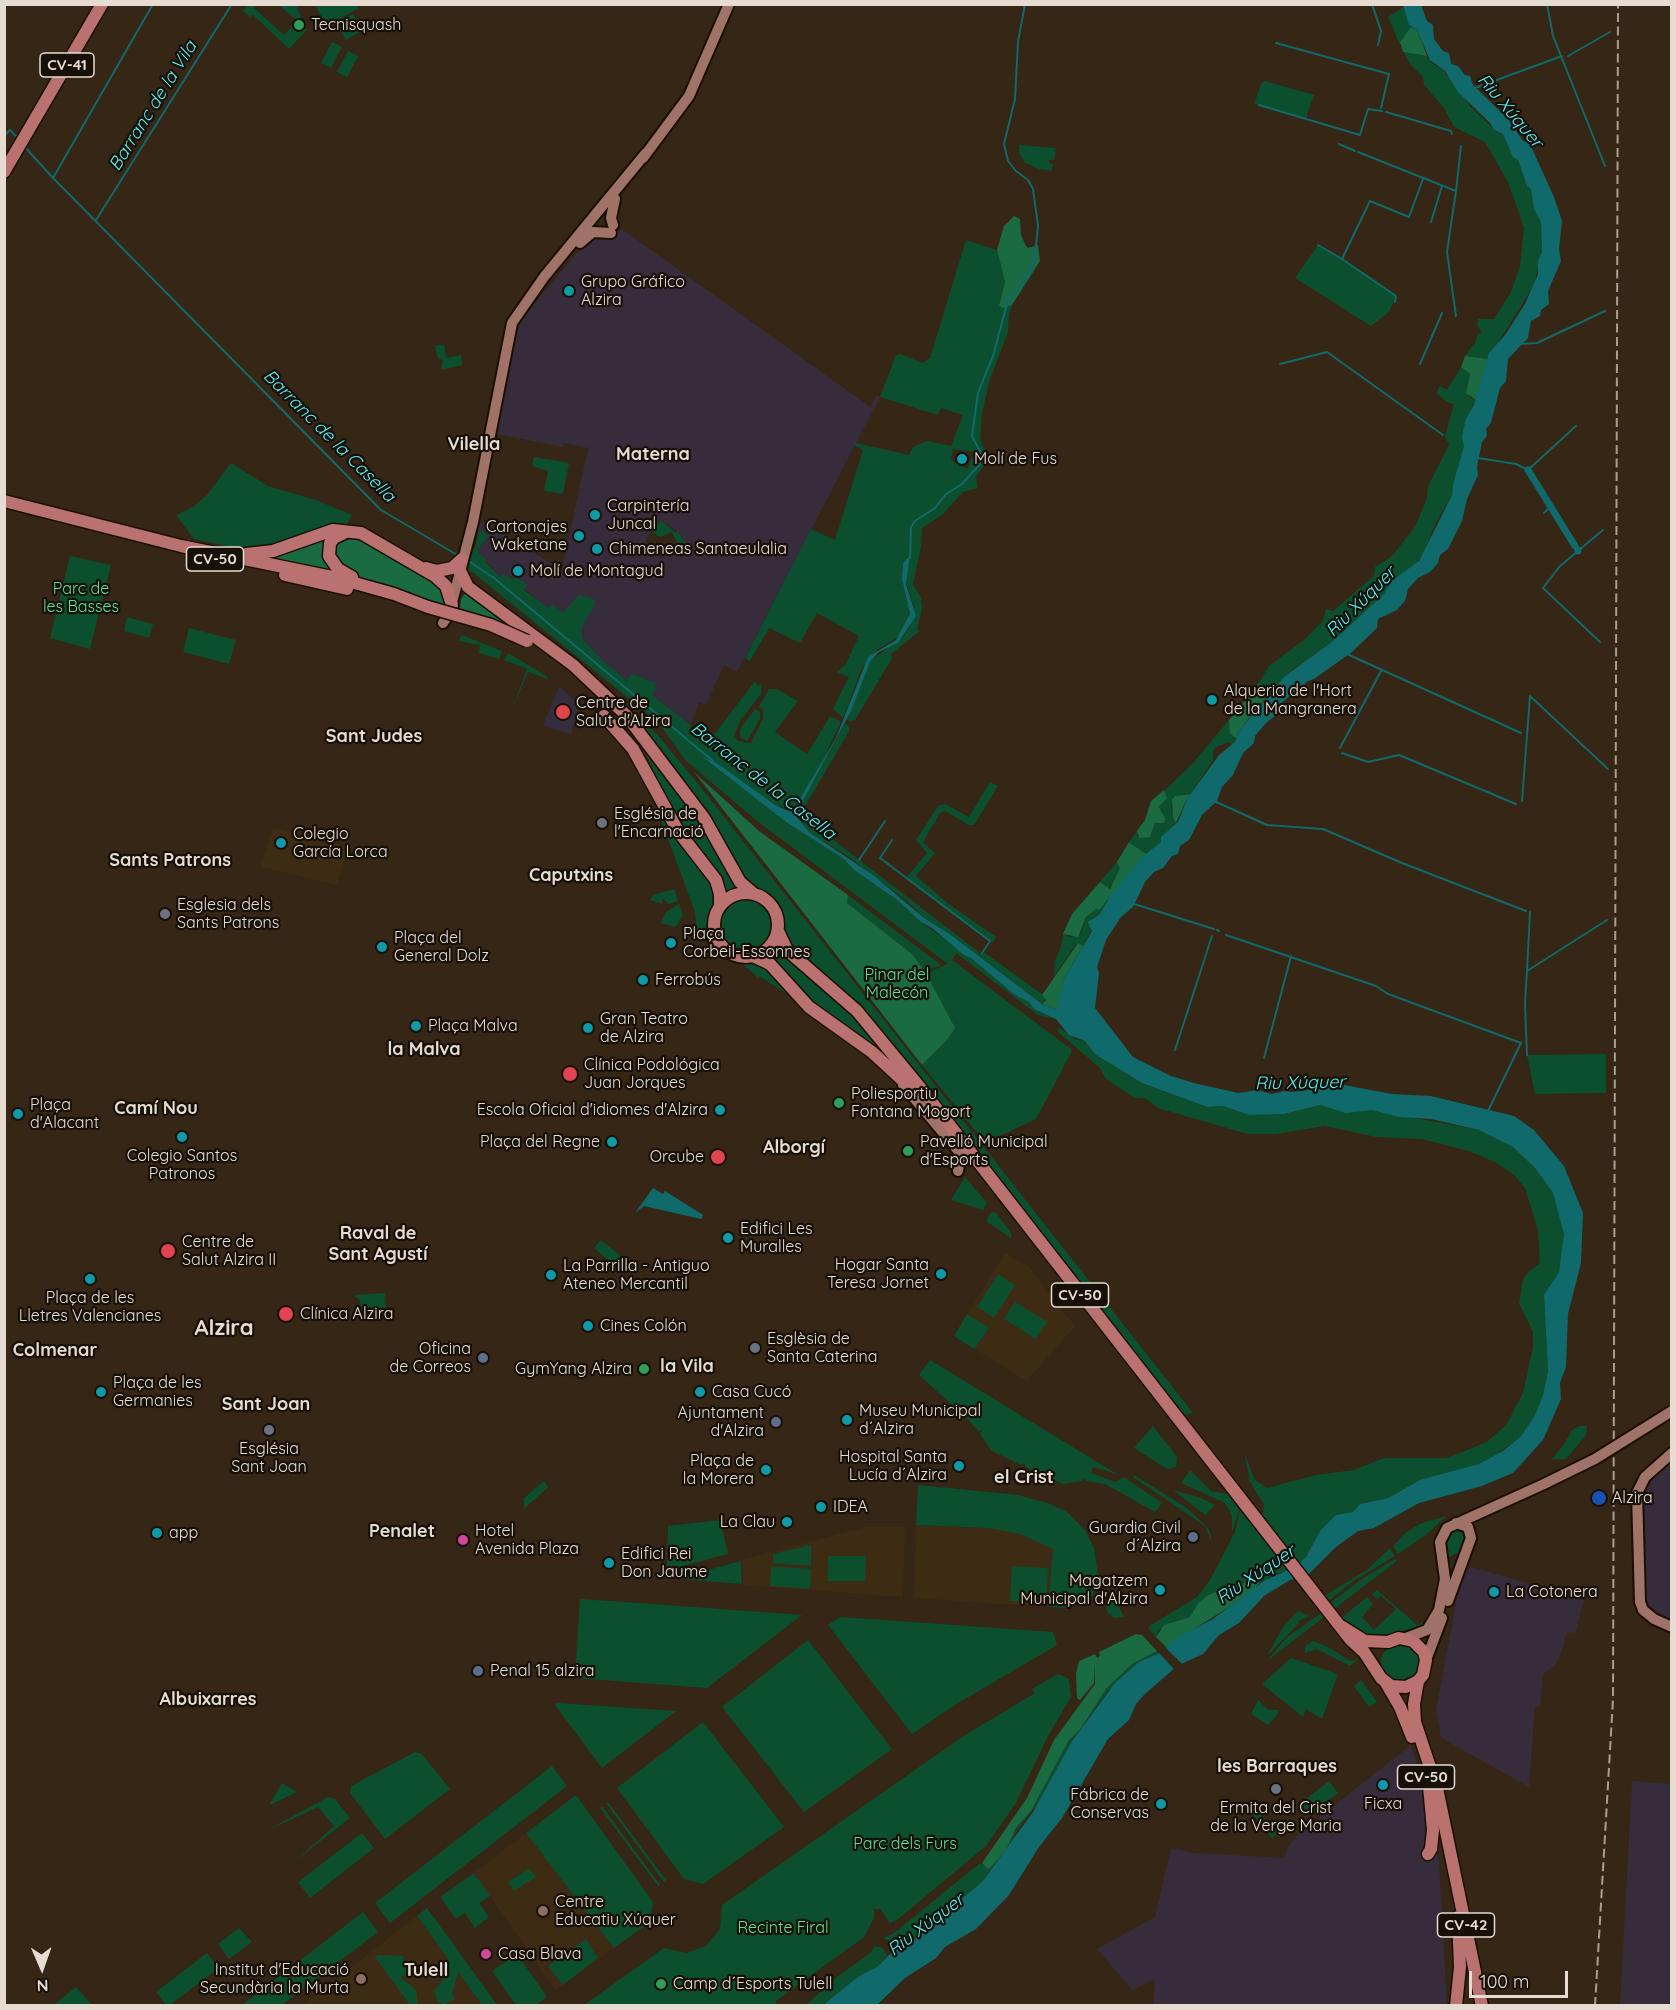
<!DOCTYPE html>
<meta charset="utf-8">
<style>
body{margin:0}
#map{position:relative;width:1676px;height:2010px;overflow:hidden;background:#352616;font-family:Quicksand,sans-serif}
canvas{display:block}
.frame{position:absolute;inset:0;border:6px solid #e6dcd2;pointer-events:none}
.north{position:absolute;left:12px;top:1938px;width:60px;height:60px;-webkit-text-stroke:4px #171009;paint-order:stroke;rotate:178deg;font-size:16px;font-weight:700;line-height:24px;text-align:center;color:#e6dcd2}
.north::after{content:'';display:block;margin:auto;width:21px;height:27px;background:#e6dcd2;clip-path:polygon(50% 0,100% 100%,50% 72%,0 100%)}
.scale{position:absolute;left:1469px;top:1971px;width:99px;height:27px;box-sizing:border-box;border:3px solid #e6dcd2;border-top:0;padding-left:8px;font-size:18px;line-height:21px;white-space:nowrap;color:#e6dcd2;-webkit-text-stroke:4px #171009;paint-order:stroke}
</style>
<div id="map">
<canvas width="1676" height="2010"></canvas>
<div class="frame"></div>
<div class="north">N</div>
<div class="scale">100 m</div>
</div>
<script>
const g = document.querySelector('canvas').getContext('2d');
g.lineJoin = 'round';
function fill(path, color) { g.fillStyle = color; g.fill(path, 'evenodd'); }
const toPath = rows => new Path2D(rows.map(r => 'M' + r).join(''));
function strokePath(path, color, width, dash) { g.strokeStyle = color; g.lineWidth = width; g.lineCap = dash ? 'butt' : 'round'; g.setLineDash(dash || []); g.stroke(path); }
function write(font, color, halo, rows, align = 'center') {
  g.font = font + ' Quicksand,sans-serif'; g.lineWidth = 4.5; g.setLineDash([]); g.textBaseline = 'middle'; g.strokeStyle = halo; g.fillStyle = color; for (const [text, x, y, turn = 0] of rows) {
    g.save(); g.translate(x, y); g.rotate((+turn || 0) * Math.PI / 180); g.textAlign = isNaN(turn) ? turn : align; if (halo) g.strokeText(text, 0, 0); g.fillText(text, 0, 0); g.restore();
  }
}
fill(toPath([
 [272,828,348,846,337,885,261,867],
 [1005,1253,1028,1266,1075,1326,1027,1381,954,1336],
 [916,1525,996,1529,1020,1534,1054,1549,1048,1607,914,1598],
 [865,1527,905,1527,903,1597,743,1585,742,1560],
 [526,1833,614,1948,555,1990,474,1873],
 [417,1916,482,2005,301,2006]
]), '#3e2b14');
fill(toPath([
 [622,229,870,407,876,395,880,397,740,667,737,672,724,665,706,705,699,702,691,725,653,696,653,690,647,679,626,680,601,659,582,638,583,629,551,604,548,609,511,577,501,577,475,550,480,520,562,570,588,448,564,443,563,447,496,434,518,323,586,242,591,237,608,237],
 [660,520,677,531,687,545,660,558,645,541],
 [1671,1458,1671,1625,1652,1614,1645,1603,1643,1494,1660,1465],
 [1472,1567,1584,1600,1575,1634,1567,1632,1561,1653,1555,1666,1543,1674,1540,1707,1535,1706,1529,1787,1441,1738,1436,1710,1461,1576],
 [1411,1745,1418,1767,1439,1862,1447,2005,1153,2005,1155,1979,1132,1990,1097,1949,1155,1917,1171,1848,1195,1853,1284,1858,1287,1848,1298,1834],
 [1632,1781,1671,1784,1671,2005,1620,2005]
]), '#372c3b');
fill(toPath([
 [559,686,579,704,571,734,543,726]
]), '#342d3d');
fill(toPath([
 [249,5,256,5,254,8,284,35,297,21,279,5,296,5,307,30,289,49,253,15,250,17,243,11],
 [315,5,357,5,359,8,327,26],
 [1403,7,1411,27,1400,45,1388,17],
 [353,14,363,30,346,40,337,24],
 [332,42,342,47,331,68,321,63],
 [348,51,358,56,347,77,337,72],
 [1404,52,1427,56,1433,64,1442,69,1472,108,1498,133,1503,134,1518,160,1527,186,1531,189,1541,222,1542,252,1534,285,1488,359,1465,356,1476,341,1477,335,1482,332,1477,326,1478,319,1494,319,1511,292,1520,266,1524,228,1508,182,1485,142,1454,127,1444,108,1424,85,1423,77,1410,64],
 [1265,81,1314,95,1306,118,1254,104,1262,82],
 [1019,145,1056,148,1054,160,1049,160,1049,163,1053,164,1052,171,1039,169,1024,162,1019,153],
 [966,240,997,250,1005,282,999,305,1012,305,1009,314,1008,332,989,382,982,414,980,440,986,451,986,462,976,477,978,488,963,492,942,515,922,528,921,547,913,584,921,598,922,608,917,630,920,631,891,654,892,658,855,720,851,722,847,720,869,662,904,636,913,619,914,607,906,581,910,556,903,584,910,614,901,635,877,650,862,668,843,718,833,709,849,677,837,672,845,665,859,636,817,613,800,643,769,628,750,661,745,658,811,529,835,540,863,450,854,445,856,443,909,455,913,447,927,441,951,446,963,415,941,408,938,415,880,397,896,355,901,354,922,363,930,358],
 [953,449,975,452,967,469,951,460],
 [1318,245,1377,281,1378,285,1396,296,1389,312,1371,326,1295,278],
 [444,344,446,358,461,355,462,365,441,370,443,360,438,358,435,346],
 [1461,367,1470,374,1467,387,1470,398,1476,400,1466,418,1464,446,1453,484,1452,495,1435,524,1425,551,1416,564,1393,579,1384,594,1333,641,1290,672,1271,691,1265,689,1259,683,1269,666,1305,639,1323,621,1326,609,1333,611,1374,576,1375,567,1392,556,1415,527,1427,498,1428,486,1449,445,1445,436,1454,404,1447,402,1436,393,1440,386,1447,390],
 [534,457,569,463,563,494,544,491,548,471,532,466],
 [231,463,268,486,316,500,352,515,347,524,330,525,278,545,245,550,194,539,176,515,193,507,207,495],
 [660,520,676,533,677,531,687,545,680,549,672,532,660,537,652,532],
 [479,529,489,535,477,551,485,558,486,563,501,577,503,574,513,579,516,576,527,585,524,590,548,608,552,604,563,613,579,595,594,599,596,603,582,627,582,638,601,659,626,680,632,674,656,683,653,696,691,725,690,731,707,744,755,681,758,686,762,684,761,694,740,721,734,736,738,741,751,743,763,718,763,710,759,706,769,689,777,689,798,701,775,732,807,754,830,716,841,722,815,777,795,807,791,809,775,805,717,763,706,758,786,822,844,859,854,870,896,899,921,922,971,958,1015,995,1029,1002,1034,1009,1056,1019,1038,1015,956,953,952,960,1071,1049,1071,1053,1036,1119,991,1140,988,1146,922,1065,947,1040,954,1028,926,973,948,964,757,821,685,760,658,722,467,568,473,549,475,549],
 [70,556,111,565,90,649,50,638],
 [127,617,153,624,149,638,124,631],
 [189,628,236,640,229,664,183,652],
 [462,635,502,651,499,659,479,653,480,645,458,641],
 [508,653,548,677,547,679,528,672,512,710,527,669,504,660],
 [755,709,760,712,760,719,747,741,740,737,740,729],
 [1229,720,1235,742,1232,745,1229,742,1216,747,1213,751,1213,760,1191,794,1180,795,1171,805,1173,818,1176,823,1161,842,1146,854,1129,842,1137,831,1137,837,1150,837,1155,823,1163,813,1159,807,1167,797,1164,791,1193,763],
 [638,721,656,733,699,785,1193,1413,1184,1415,861,1008,830,978,798,955,784,938,784,919,778,905,765,892,744,881,714,823],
 [845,723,849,726,849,731,803,810,805,818,980,953,985,953,1046,997,1042,1004,951,935,924,918,909,903,849,857,809,832,797,820,797,812,804,799],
 [641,743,704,826,737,887,725,893,718,873,682,829,667,803],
 [990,782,998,786,974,825,969,825,945,811,940,813,923,842,935,853,916,876,949,904,996,937,992,943,906,878,927,853,916,840,938,806,945,804,969,817],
 [655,804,714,890,715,899,705,930,694,943,697,931,695,912],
 [1117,862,1120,868,1118,876,1108,889,1100,882],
 [674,889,678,901,669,904,662,898,662,904,650,900,653,895],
 [848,895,940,964,940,966,924,971,912,954,847,903],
 '720 925a26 26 0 1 1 52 0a26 26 0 1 1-52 0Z',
 [1107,901,1100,914,1091,919,1092,929,1083,946,1076,944,1054,976,1055,960,1061,947,1063,934,1070,937,1081,933,1086,917],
 [679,904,683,916,675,927,661,923,666,912],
 [778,948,852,1012,888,1059,813,1003,769,956],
 [742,963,755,963,768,969,795,999,759,976,758,978],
 [1060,1028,1077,1040,1085,1041,1096,1054,1142,1083,1206,1107,1223,1106,1249,1115,1284,1114,1320,1105,1340,1111,1372,1110,1479,1130,1513,1147,1535,1168,1553,1193,1563,1227,1564,1245,1559,1272,1544,1295,1548,1371,1543,1395,1535,1415,1521,1436,1491,1459,1467,1469,1420,1480,1388,1498,1364,1503,1353,1512,1341,1514,1320,1531,1306,1557,1299,1563,1263,1517,1264,1505,1250,1482,1244,1451,1254,1479,1267,1488,1316,1475,1354,1470,1384,1458,1447,1458,1487,1442,1506,1425,1523,1393,1533,1347,1533,1332,1519,1303,1523,1280,1528,1272,1540,1263,1538,1230,1525,1188,1515,1176,1497,1163,1469,1151,1422,1139,1376,1137,1325,1126,1276,1134,1248,1134,1158,1108,1145,1098,1135,1098,1106,1079,1100,1068,1057,1031],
 [1606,1054,1606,1093,1535,1094,1527,1055],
 [965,1177,987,1203,983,1210,951,1200],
 [991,1212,995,1212,1010,1231,1012,1239,986,1221],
 [601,1240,624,1259,617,1268,594,1248],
 [998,1274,1015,1285,994,1318,977,1307],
 [385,1293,386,1316,380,1317,379,1312,368,1311,370,1307,361,1306,359,1298,355,1297,355,1295],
 [1015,1302,1047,1322,1036,1339,1004,1319],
 [967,1314,989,1328,974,1349,954,1336],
 [930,1360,1117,1474,1093,1467,1091,1473,1116,1482,1124,1477,1162,1503,1155,1512,1105,1484,1086,1481,1084,1477,1081,1481,1063,1484,1052,1479,1050,1476,1048,1478,1039,1474,1038,1470,1034,1471,1025,1467,1025,1463,1021,1465,992,1451,980,1434,982,1430,978,1431,964,1415,964,1413,961,1413,919,1375],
 [1153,1426,1177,1457,1176,1467,1167,1469,1134,1448],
 [1579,1426,1587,1426,1586,1435,1566,1459,1551,1460,1563,1446,1572,1430],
 [1190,1470,1211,1491,1228,1494,1239,1510,1232,1533,1232,1516,1225,1503,1181,1483],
 [1134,1475,1187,1508,1209,1529,1212,1543,1205,1526,1133,1477],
 [544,1481,548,1487,524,1509,524,1498],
 [918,1485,1018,1495,1048,1503,1067,1512,1085,1530,1094,1548,1098,1575,1093,1596,1065,1608,1048,1607,1053,1549,1020,1534,988,1528,916,1525],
 [1173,1490,1201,1498,1215,1505,1205,1515],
 [1240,1510,1288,1571,1275,1574,1260,1583,1235,1585,1208,1595,1198,1603,1190,1617,1173,1622,1158,1631,1156,1637,1148,1628,1151,1625,1197,1597,1210,1580,1235,1532],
 [1447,1516,1423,1537,1398,1554,1393,1546,1406,1532,1422,1523],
 [720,1520,728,1554,667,1570,668,1526],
 [1455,1528,1463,1530,1465,1541,1461,1551,1450,1557,1445,1554,1445,1544],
 [811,1545,811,1566,773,1563,773,1554],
 [1390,1548,1395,1556,1355,1580,1328,1601,1324,1596,1367,1570],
 [828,1556,866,1556,865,1581,828,1581],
 [1395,1559,1397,1561,1334,1609,1330,1603,1362,1579],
 [741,1561,742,1584,681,1579,682,1577],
 [771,1566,811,1569,810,1589,770,1586],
 [1012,1566,1048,1568,1046,1603,1010,1601],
 [1377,1590,1417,1625,1422,1622,1424,1626,1369,1638,1345,1622,1341,1618,1367,1597,1373,1604,1362,1617,1374,1630,1396,1609,1381,1596,1377,1599,1372,1594],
 [1111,1593,1113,1594,1124,1617,1114,1618,1107,1612,1106,1606],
 [580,1599,639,1603,802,1615,707,1688,575,1678],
 [1298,1611,1310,1616,1298,1621,1299,1623,1266,1657,1284,1626],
 [1321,1613,1324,1617,1267,1661,1286,1638],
 [840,1617,1053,1632,1057,1645,955,1705,912,1734,828,1625],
 [808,1640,892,1749,804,1812,722,1707],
 [1313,1641,1332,1649,1350,1661,1358,1659,1350,1666,1317,1649,1305,1653,1305,1646],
 '1381 1663a20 20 0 1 1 40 0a20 20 0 1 1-40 0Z',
 [1157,1651,1158,1654,1139,1663,1108,1691,1072,1741,1039,1802,1018,1829,1008,1850,983,1881,908,1943,897,1948,896,1944,883,1938,894,1933,980,1863,989,1868,1006,1849,1017,1828,1031,1811,1069,1740,1106,1689,1132,1664],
 [1291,1658,1338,1674,1322,1719,1306,1709,1303,1717,1262,1684],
 [1058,1674,1069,1679,1071,1697,1048,1736,1016,1803,986,1846,897,1920,890,1923,880,1909,874,1909,874,1918,864,1937,776,2001,776,2005,584,2005,664,1948,686,1953,706,1946,720,1929,722,1905,962,1737,1035,1693,1032,1689],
 [1361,1680,1377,1702,1369,1707,1354,1686],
 [1258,1700,1269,1710,1278,1710,1278,1714,1268,1725,1251,1714],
 [557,1703,676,1711,602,1768,555,1705],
 [703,1722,784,1827,703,1884,684,1879,617,1788],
 [415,1752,422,1754,450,1789,385,1839,350,1793,351,1786],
 [552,1766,567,1786,390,1923,375,1903],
 [1329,1781,1338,1793,1310,1815,1301,1803],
 [282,1783,297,1792,270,1805,269,1805],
 [576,1795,653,1902,650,1922,614,1948,526,1833],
 [328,1797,335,1799,350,1818,294,1862,334,1826,318,1807,264,1832],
 [608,1802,666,1880,664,1882,606,1803],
 [1250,1802,1277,1834,1272,1838,1246,1806],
 [602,1806,660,1885,658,1886,600,1808],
 [362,1833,374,1848,310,1898,298,1882],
 [529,1868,536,1877,514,1891,508,1882],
 [474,1873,490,1896,479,1903,489,1917,475,1928,465,1913,456,1919,440,1897],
 [427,1908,459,1952,497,2005,482,2005,458,1972,452,1994,455,1999,443,2005,437,2001,434,1990,445,1978,439,1967,449,1960,417,1916],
 [363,1912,378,1932,282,2005,242,2005],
 [239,1928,252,1942,229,1959,218,1944],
 [586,1939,598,1958,563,1985,548,1966],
 [875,1946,883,1948,887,1956,877,1967,859,1976,823,2005,805,2006,837,1977,870,1953],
 [207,1953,219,1968,170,2005,166,2005,156,1992],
 [517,1954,547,1997,536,2005,516,2005,492,1971],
 [378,1955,403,1956,405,1964,411,1970,401,1978,416,1990,418,2005,410,2005,375,1957],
 [76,1987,92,2005,56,2005,55,2004]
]), '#0c4f2e');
fill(toPath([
 [1411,27,1417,30,1427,56,1403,52,1400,42],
 [1014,216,1020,219,1021,235,1026,246,1028,248,1038,245,1040,261,1012,305,1003,308,999,305,1005,282,997,250,1004,226],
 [1465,356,1488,359,1476,400,1466,393,1470,374,1461,367],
 [329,537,324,555,326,565,335,575,262,560],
 [351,539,362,541,434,583,442,590,446,606,375,585,345,570,333,553,336,544],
 [467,590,521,632,460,608,461,599],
 [1259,683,1271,691,1239,731,1236,739,1230,733,1229,720],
 [694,772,759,831,848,895,847,903,912,954,926,973,955,1028,947,1040,922,1065],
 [1164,790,1167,798,1159,807,1165,818,1164,823,1155,823,1150,837,1139,838,1137,831,1145,820,1151,801],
 [1191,794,1187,799,1176,823,1173,818,1172,800,1175,796],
 [1129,842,1146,854,1099,910,1096,909,1086,917,1078,937,1063,934,1072,914,1100,882,1110,889,1120,868,1117,862],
 [1078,943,1083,946,1064,979,1059,1007,1057,1010,1042,1004,1046,1000,1042,995],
 [1257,1581,1260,1583,1243,1598,1166,1647,1156,1637,1164,1625,1190,1617,1198,1603,1208,1595,1235,1585],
 [1136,1634,1142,1635,1157,1651,1132,1664,1106,1689,1081,1728,1069,1740,1031,1811,1016,1828,1006,1850,989,1869,987,1868,982,1863,1027,1798,1054,1740,1095,1684,1094,1662,1094,1683,1080,1700,1077,1698,1076,1673,1079,1661,1095,1654,1097,1658,1100,1656,1099,1652]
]), '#1a6b42');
fill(toPath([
 [1403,5,1421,5,1427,21,1433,25,1434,39,1443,51,1449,53,1451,64,1458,66,1465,75,1470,76,1473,85,1509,120,1523,141,1529,142,1554,197,1562,221,1559,249,1561,261,1548,291,1549,304,1541,310,1540,316,1531,321,1528,338,1508,359,1506,381,1500,388,1491,423,1486,429,1487,436,1482,442,1477,467,1478,475,1467,499,1462,521,1448,549,1440,555,1438,563,1430,572,1418,578,1408,589,1405,601,1397,610,1378,619,1377,628,1352,652,1314,679,1306,682,1303,689,1292,694,1276,708,1276,715,1266,723,1255,736,1254,743,1243,753,1233,775,1222,787,1217,801,1202,815,1189,840,1180,846,1178,854,1172,856,1163,868,1154,872,1145,882,1133,907,1121,917,1106,940,1097,967,1099,973,1095,1008,1133,1057,1171,1076,1194,1083,1238,1093,1258,1090,1271,1094,1285,1091,1292,1092,1344,1085,1392,1094,1431,1096,1514,1116,1534,1130,1564,1166,1583,1213,1581,1263,1568,1314,1566,1367,1560,1383,1561,1399,1543,1440,1513,1473,1482,1486,1419,1503,1374,1528,1358,1531,1336,1547,1307,1576,1290,1580,1264,1596,1239,1623,1219,1635,1203,1654,1177,1666,1144,1695,1136,1704,1129,1720,1108,1739,1062,1818,1039,1847,1009,1895,976,1929,945,1947,936,1958,905,1978,878,2004,823,2005,859,1976,877,1967,894,1950,913,1940,983,1881,1033,1812,1072,1741,1115,1683,1139,1662,1158,1654,1175,1639,1213,1619,1265,1580,1293,1568,1306,1557,1320,1531,1336,1515,1353,1512,1360,1504,1388,1498,1420,1480,1479,1464,1503,1451,1521,1436,1535,1415,1543,1395,1548,1371,1544,1295,1559,1272,1564,1234,1553,1193,1535,1168,1513,1147,1479,1130,1431,1119,1399,1117,1372,1110,1346,1113,1320,1105,1284,1114,1249,1115,1223,1106,1207,1107,1142,1083,1095,1054,1085,1041,1069,1035,1056,1019,1034,1009,1029,1002,1015,995,971,958,964,955,932,928,921,922,896,899,854,870,844,859,786,822,703,757,717,763,775,805,786,810,795,807,836,738,868,657,896,640,910,614,902,579,903,563,910,556,906,584,916,616,898,643,879,652,870,662,851,711,804,799,797,818,809,832,873,875,924,918,951,935,1042,1004,1057,1010,1064,979,1092,931,1088,922,1100,914,1110,896,1143,856,1161,842,1161,837,1178,822,1187,799,1219,755,1235,742,1239,731,1284,677,1333,641,1384,594,1391,581,1419,561,1452,495,1453,484,1464,446,1462,437,1466,418,1474,405,1489,353,1505,335,1525,304,1538,274,1538,261,1542,252,1541,222,1534,209,1531,189,1527,186,1518,160,1513,157,1503,134,1494,130,1490,123,1458,92,1445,71,1430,60,1417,30,1409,25],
 [653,1188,663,1194,665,1191,703,1215,701,1219,644,1206,635,1213]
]), '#10696b');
fill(toPath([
 [1163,1645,1183,1665,1176,1671,1157,1651]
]), '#352616');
strokePath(toPath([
 [1372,4,1381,31,1378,45],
 [1547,4,1553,36,1605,166],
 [1276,43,1389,74,1381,108],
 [1568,56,1610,32],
 [1475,88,1562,56],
 [1259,105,1360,135,1368,109,1382,111],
 [1386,112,1451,131,1452,134],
 [4,136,10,130,19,139],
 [1339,144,1355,151],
 [24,146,53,178,381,510,459,556],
 [1358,152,1456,191,1461,146],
 [53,178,153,4],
 [1456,191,1447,252,1456,316],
 [96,220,232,4],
 [1431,222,1442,186],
 [1318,245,1342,259,1370,201,1409,217,1423,179],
 [1342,259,1396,296,1395,302],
 [1519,344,1537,343,1605,311],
 [1280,364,1327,352,1443,435],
 [1420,364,1442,313],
 [1478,458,1516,464,1528,470,1576,426],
 [1544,513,1550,507,1574,547],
 [910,558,911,527,915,521,935,508,946,494,962,484,980,464,980,451,972,436,978,393,993,356,1008,300,1030,272,1035,256,1038,226,1033,189,1028,180,1016,171,1008,161,1004,144,1015,99,1018,42,1025,4],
 [467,560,494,578,713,761],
 [1600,642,1543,588,1560,566,1603,530],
 [1347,654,1521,733],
 [1340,748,1381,671],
 [1342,753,1368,762,1399,755,1516,804],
 [1214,801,1267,825,1323,829,1402,863,1526,911],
 [1522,801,1530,696,1608,769],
 [892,840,880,858,990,941,982,953],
 [859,860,885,821],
 [1131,903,1214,929],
 [1530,912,1527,971,1607,920],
 [1217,930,1219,931],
 [1226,935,1376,986,1388,994,1521,1043,1488,1111],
 [1175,1050,1212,936],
 [1527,1055,1525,1003,1527,971],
 [1264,1058,1291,956]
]), '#10696b', 2);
strokePath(toPath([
 [1528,470,1575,546],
 [1578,550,1578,551]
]), '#10696b', 7);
const secondary = toPath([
 [643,158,689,96,729,4],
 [613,225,611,218,615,199],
 [580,243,593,232,611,233],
 [443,623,449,614,473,522,512,323,544,277,646,153],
 [903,1085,961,1154,958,1171],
 [1672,1453,1645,1477,1637,1493,1640,1602,1643,1610,1654,1619,1672,1627],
 [1448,1601,1471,1538,1468,1527,1456,1523],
 [1406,1638,1427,1630,1439,1610,1445,1579,1440,1542,1447,1528,1544,1484],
 [1426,1660,1442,1618]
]);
const primary = toPath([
 [4,172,102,4],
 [4,501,181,546,337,578,394,594,428,607],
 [346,532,334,538,330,543,329,556,338,569,352,577],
 [246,554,273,551,333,530,361,533,435,576,446,586,452,605],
 [426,568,437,571,452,568,462,559],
 [460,571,468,587,573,665,626,715,704,818,740,882,753,893],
 [285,575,347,589],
 [604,716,633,749,678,831,716,880,720,894,720,906],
 '714 925a32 32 0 1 1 64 0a32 32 0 1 1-64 0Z',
 [778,931,787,950,857,1011,923,1091,1350,1639,1364,1652,1381,1678,1391,1686,1406,1687,1418,1681,1423,1675,1426,1660,1424,1652,1413,1641,1399,1638,1388,1642,1365,1641,1341,1626],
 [753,956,770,964,809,1007,872,1052,912,1089],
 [1418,1681,1414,1704,1415,1722,1437,1788,1482,2006],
 [1386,1683,1400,1707,1412,1737],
 [1428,1854,1431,1849,1433,1830,1429,1786],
 [1456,2006,1460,1967,1458,1917]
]);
strokePath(secondary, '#1c0f02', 14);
strokePath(primary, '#1c0f02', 15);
strokePath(secondary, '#9f7368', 10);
strokePath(primary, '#b9726f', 12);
strokePath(toPath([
 [1595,2006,1613,1699,1618,4]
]), '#a99e92', 2, [9, 4.5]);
const secondaryBridge = toPath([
 [1544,1484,1595,1459,1672,1411]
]);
const primaryBridge = toPath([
 [428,607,491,625,527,641]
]);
strokePath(secondaryBridge, '#1c0f02', 14, []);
strokePath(primaryBridge, '#1c0f02', 15, []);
strokePath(secondaryBridge, '#9f7368', 10);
strokePath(primaryBridge, '#b9726f', 12);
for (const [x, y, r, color] of [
 [299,25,6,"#2e9e5b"],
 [569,291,6,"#0f9aa8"],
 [962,459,6,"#0f9aa8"],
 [595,515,6,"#0f9aa8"],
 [579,536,6,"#0f9aa8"],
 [597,549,6,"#0f9aa8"],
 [518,571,6,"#0f9aa8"],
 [1212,700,6,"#0f9aa8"],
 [563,712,8,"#e0444e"],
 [602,823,6,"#6b7280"],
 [281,843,6,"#0f9aa8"],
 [165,914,6,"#6b7280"],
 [671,943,6,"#0f9aa8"],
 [382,947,6,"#0f9aa8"],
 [643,980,6,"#0f9aa8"],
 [416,1026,6,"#0f9aa8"],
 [588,1028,6,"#0f9aa8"],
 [570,1074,8,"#e0444e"],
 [839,1103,6,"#2e9e5b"],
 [720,1110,6,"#0f9aa8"],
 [18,1114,6,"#0f9aa8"],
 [182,1137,6,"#0f9aa8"],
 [612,1142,6,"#0f9aa8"],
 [908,1151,6,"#2e9e5b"],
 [718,1157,8,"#e0444e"],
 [728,1238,6,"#0f9aa8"],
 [168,1251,8,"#e0444e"],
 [941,1274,6,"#0f9aa8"],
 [551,1275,6,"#0f9aa8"],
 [90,1279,6,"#0f9aa8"],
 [286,1314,8,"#e0444e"],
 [588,1326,6,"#0f9aa8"],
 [755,1348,6,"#6b7280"],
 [483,1358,6,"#5c6f8a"],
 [644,1369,6,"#2e9e5b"],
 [101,1392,6,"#0f9aa8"],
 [700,1392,6,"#0f9aa8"],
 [847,1420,6,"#0f9aa8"],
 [776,1422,6,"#5c6f8a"],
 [269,1430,6,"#6b7280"],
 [959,1466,6,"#0f9aa8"],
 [766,1470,6,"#0f9aa8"],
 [1599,1498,8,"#1a4fb4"],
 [821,1507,6,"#0f9aa8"],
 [787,1522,6,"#0f9aa8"],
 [157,1533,6,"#0f9aa8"],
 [1193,1537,6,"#5c6f8a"],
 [463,1540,6,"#d1479c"],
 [609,1563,6,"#0f9aa8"],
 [1160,1590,6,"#0f9aa8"],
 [1494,1592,6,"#0f9aa8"],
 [478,1671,6,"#5c6f8a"],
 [1383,1785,6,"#0f9aa8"],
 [1276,1789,6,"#6b7280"],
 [1161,1804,6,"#0f9aa8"],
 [543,1911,6,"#8d6e63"],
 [486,1954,6,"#d1479c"],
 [361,1979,6,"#8d6e63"],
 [661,1984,6,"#2e9e5b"]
]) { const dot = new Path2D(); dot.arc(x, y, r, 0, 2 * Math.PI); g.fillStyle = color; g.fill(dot); strokePath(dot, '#171009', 2); }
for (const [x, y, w] of [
 [67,65,54],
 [215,559,57],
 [1080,1295,57],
 [1426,1777,57],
 [1466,1925,57]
]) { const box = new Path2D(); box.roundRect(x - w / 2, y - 12, w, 24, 4.5); g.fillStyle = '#171009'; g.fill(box); strokePath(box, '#e6dcd2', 1.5); }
write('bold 15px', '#e6dcd2', null, [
 ["CV-41",67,65],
 ["CV-50",215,559],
 ["CV-50",1080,1295],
 ["CV-50",1426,1777],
 ["CV-42",1466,1925]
]);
write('16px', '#e6dcd2', '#171009', [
 ["Tecnisquash",311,25],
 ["Grupo Gráfico",581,282],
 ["Alzira",581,300],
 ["Molí de Fus",974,459],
 ["Carpintería",607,506],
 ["Juncal",607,524],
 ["Cartonajes",567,527,"right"],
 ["Waketane",567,545,"right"],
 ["Chimeneas Santaeulalia",609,549],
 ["Molí de Montagud",530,571],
 ["Alqueria de l'Hort",1224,691],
 ["de la Mangranera",1224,709],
 ["Centre de",576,703],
 ["Salut d'Alzira",576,721],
 ["Església de",614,814],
 ["l'Encarnació",614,832],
 ["Colegio",293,834],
 ["García Lorca",293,852],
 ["Esglesia dels",177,905],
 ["Sants Patrons",177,923],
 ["Plaça",683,934],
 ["Corbeil-Essonnes",683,952],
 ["Plaça del",394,938],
 ["General Dolz",394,956],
 ["Ferrobús",655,980],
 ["Gran Teatro",600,1019],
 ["de Alzira",600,1037],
 ["Plaça Malva",428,1026],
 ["Clínica Podológica",584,1065],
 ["Juan Jorques",584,1083],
 ["Poliesportiu",851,1094],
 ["Fontana Mogort",851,1112],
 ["Plaça",30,1105],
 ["d'Alacant",30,1123],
 ["Escola Oficial d'idiomes d'Alzira",708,1110,"right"],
 ["Plaça del Regne",600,1142,"right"],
 ["Pavelló Municipal",920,1142],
 ["d'Esports",920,1160],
 ["Colegio Santos",182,1156,"center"],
 ["Patronos",182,1174,"center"],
 ["Orcube",704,1157,"right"],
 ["Edifici Les",740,1229],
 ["Muralles",740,1247],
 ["Centre de",182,1242],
 ["Salut Alzira II",182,1260],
 ["Hogar Santa",929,1265,"right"],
 ["Teresa Jornet",929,1283,"right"],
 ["La Parrilla - Antiguo",563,1266],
 ["Ateneo Mercantil",563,1284],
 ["Plaça de les",90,1298,"center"],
 ["Lletres Valencianes",90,1316,"center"],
 ["Clínica Alzira",300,1314],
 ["Cines Colón",600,1326],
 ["Esglèsia de",767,1339],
 ["Santa Caterina",767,1357],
 ["Oficina",471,1349,"right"],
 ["de Correos",471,1367,"right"],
 ["GymYang Alzira",632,1369,"right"],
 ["Plaça de les",113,1383],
 ["Germanies",113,1401],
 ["Casa Cucó",712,1392],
 ["Museu Municipal",859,1411],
 ["d´Alzira",859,1429],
 ["Ajuntament",764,1413,"right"],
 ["d'Alzira",764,1431,"right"],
 ["Església",269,1449,"center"],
 ["Sant Joan",269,1467,"center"],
 ["Hospital Santa",947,1457,"right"],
 ["Lucía d´Alzira",947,1475,"right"],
 ["Plaça de",754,1461,"right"],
 ["la Morera",754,1479,"right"],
 ["Alzira",1612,1498],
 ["IDEA",833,1507],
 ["La Clau",775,1522,"right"],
 ["Guardia Civil",1181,1528,"right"],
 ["d´Alzira",1181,1546,"right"],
 ["Hotel",475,1531],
 ["Avenida Plaza",475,1549],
 ["app",169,1533],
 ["Edifici Rei",621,1554],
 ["Don Jaume",621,1572],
 ["Magatzem",1148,1581,"right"],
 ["Municipal d'Alzira",1148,1599,"right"],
 ["La Cotonera",1506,1592],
 ["Penal 15 alzira",490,1671],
 ["Fábrica de",1149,1795,"right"],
 ["Conservas",1149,1813,"right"],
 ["Ficxa",1383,1804,"center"],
 ["Ermita del Crist",1276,1808,"center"],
 ["de la Verge Maria",1276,1826,"center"],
 ["Centre",555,1902],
 ["Educatiu Xúquer",555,1920],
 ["Casa Blava",498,1954],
 ["Institut d'Educació",349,1970,"right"],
 ["Secundària la Murta",349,1988,"right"],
 ["Camp d´Esports Tulell",673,1984]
], 'left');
write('16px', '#5ce197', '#171009', [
 ["Parc de",81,589],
 ["les Basses",81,607],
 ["Pinar del",897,975],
 ["Malecón",897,993],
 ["Parc dels Furs",905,1844],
 ["Recinte Firal",783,1928]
]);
write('italic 18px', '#55edf2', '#171009', [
 ["Barranc de la Vila",153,106,-58],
 ["Riu Xúquer",1510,111,50],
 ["Barranc de la Casella",329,436,45],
 ["Riu Xúquer",1361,602,-45],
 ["Barranc de la Casella",763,781,38],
 ["Riu Xúquer",1300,1083,-1],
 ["Riu Xúquer",1256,1575,-34],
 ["Riu Xúquer",926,1925,-37]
]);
write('bold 18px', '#e6dcd2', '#171009', [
 ["Vilella",474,445],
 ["Materna",653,455],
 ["Sant Judes",374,737],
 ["Sants Patrons",170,861],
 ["Caputxins",571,876],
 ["la Malva",424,1050],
 ["Camí Nou",156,1109],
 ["Alborgí",794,1148],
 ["Raval de",378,1234],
 ["Sant Agustí",378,1255],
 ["Colmenar",55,1351],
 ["la Vila",687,1367],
 ["Sant Joan",266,1405],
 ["el Crist",1024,1478],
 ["Penalet",402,1532],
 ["Albuixarres",208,1700],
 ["les Barraques",1277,1767],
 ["Tulell",426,1971]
]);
write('bold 22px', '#e6dcd2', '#171009', [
 ["Alzira",224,1328]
]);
</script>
